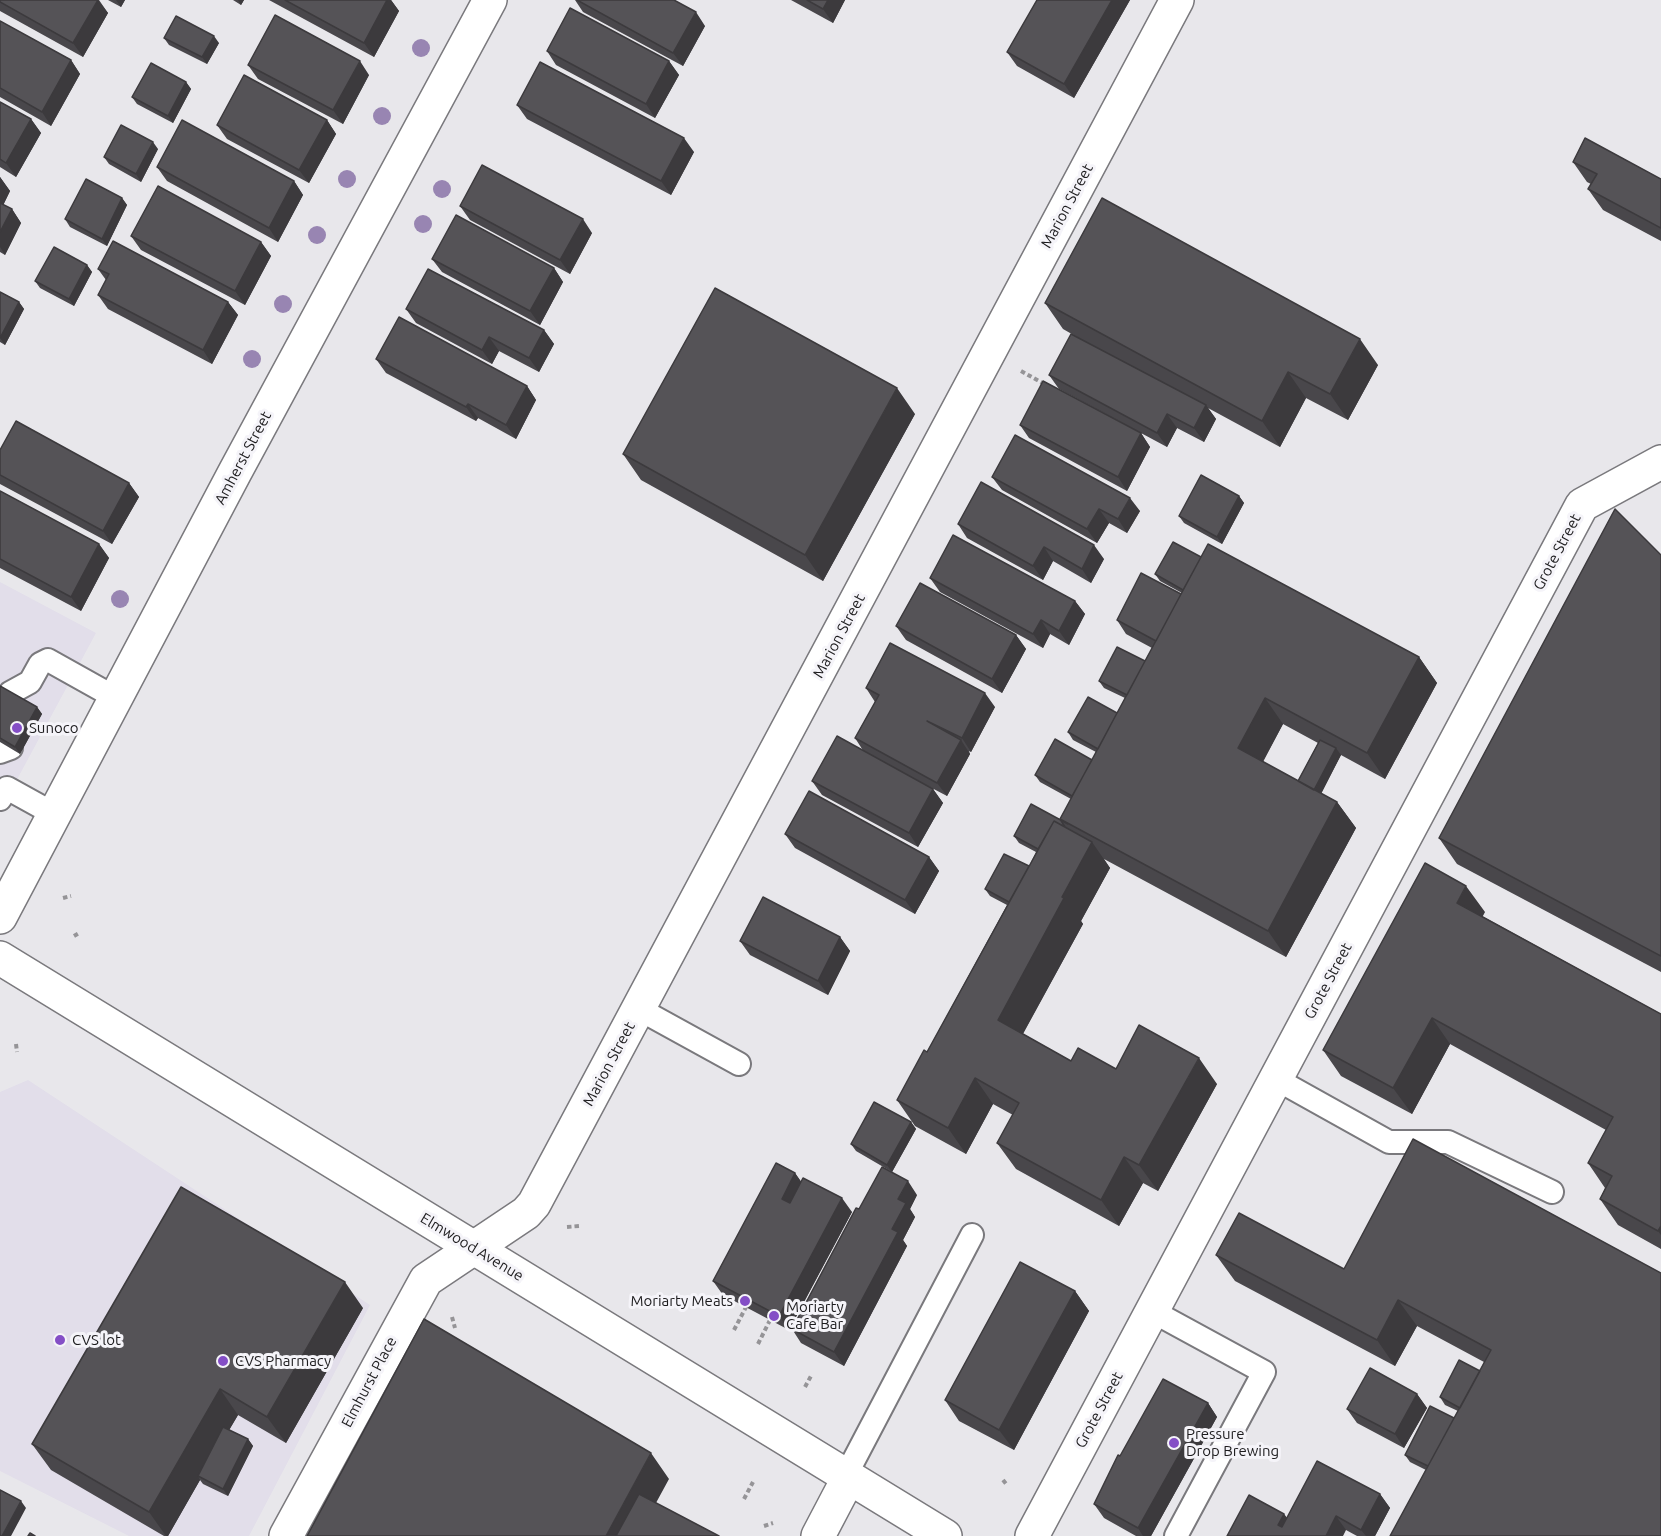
<!DOCTYPE html>
<style>
body{margin:0}
canvas{display:block;background:#e8e7eb}
</style>
<canvas width="1661" height="1536"></canvas>
<script>
const g = document.querySelector('canvas').getContext('2d');
g.lineJoin = 'round';
function fill(path, color) { g.fillStyle = color; g.fill(path, 'evenodd'); }
const toPath = rows => new Path2D(rows.map(r => 'M' + r).join(''));
function strokePath(path, color, width, dash) { g.strokeStyle = color; g.lineWidth = width; g.lineCap = dash ? 'butt' : 'round'; g.setLineDash(dash || []); g.stroke(path); }
function write(font, color, halo, rows, align = 'center') {
  g.font = font + ' Ubuntu,sans-serif'; g.lineWidth = 6; g.setLineDash([]); g.textBaseline = 'middle'; g.strokeStyle = halo; g.fillStyle = color; for (const [text, x, y, turn = 0] of rows) {
    g.save(); g.translate(x, y); g.rotate((+turn || 0) * Math.PI / 180); g.textAlign = isNaN(turn) ? turn : align; if (halo) g.strokeText(text, 0, 0); g.fillText(text, 0, 0); g.restore();
  }
}
fill(toPath([
 [0,582,96,633,0,811],
 [28,1080,370,1305,249,1536,129,1536,0,1471,0,1092]
]), '#e2deea');
const service = toPath([
 [10,693,30,682,40,664,48,660,116,698],
 [0,752,11,748],
 [0,799,7,788,54,814],
 [639,1009,739,1064],
 [1276,1079,1389,1142,1448,1142,1552,1192],
 [1152,1311,1264,1372,1176,1536],
 [846,1475,972,1235]
]);
const minor = toPath([
 [286,1536,426,1280,526,1213,534,1204,1177,0],
 [818,1536,849,1477],
 [1032,1536,1582,505,1661,462]
]);
const tertiary = toPath([
 [0,917,235,472,490,0],
 [0,958,945,1536]
]);
strokePath(service, '#7a797d', 26);
strokePath(minor, '#7a797d', 36);
strokePath(tertiary, '#7a797d', 36);
strokePath(toPath([
 [1021,371,1046,385],
 [63,898,71,896],
 [74,936,79,933],
 [16,1044,17,1052],
 [567,1227,579,1226],
 [452,1317,455,1328],
 [734,1330,746,1307],
 [758,1344,770,1320],
 [805,1387,811,1376],
 [1003,1480,1007,1485],
 [744,1499,753,1482],
 [764,1526,773,1523]
]), '#959497', 4, [4.5, 3]);
strokePath(service, '#fff', 22);
strokePath(minor, '#fff', 33);
strokePath(tertiary, '#fff', 33);
g.fillStyle = '#9885b2';
for (const [x, y] of [
 [421,48],
 [382,116],
 [347,179],
 [442,189],
 [423,224],
 [317,235],
 [283,304],
 [252,359],
 [120,599]
]) { g.beginPath(); g.arc(x, y, 9, 0, 2 * Math.PI); g.fill(); }
fill(toPath([
 [0,0,99,0,108,13,83,57,0,11],
 [108,0,125,0,121,7],
 [233,0,244,0,241,5],
 [269,0,391,0,399,11,374,57],
 [575,0,577,0,705,26,683,66,583,12],
 [791,0,845,0,833,23],
 [1037,0,1130,0,1074,98,1017,66,1007,52],
 [0,21,71,60,80,74,51,126,0,97],
 [164,38,219,43,207,64,169,45],
 [547,51,669,61,679,75,655,118,556,65],
 [248,65,369,75,343,124,258,79],
 [186,82,191,89,173,123,137,104,132,97],
 [0,102,31,119,41,133,16,177,0,167],
 [517,105,694,152,671,195,527,119],
 [327,120,336,134,309,183,227,139,217,125],
 [158,149,141,182,109,164,104,157],
 [1573,162,1661,179,1661,241,1603,210,1588,189,1591,184,1587,182],
 [157,167,294,181,303,195,278,242,167,181],
 [0,177,10,191,3,205,12,209,21,223,5,255,0,252],
 [122,198,127,205,107,246,70,227,65,219],
 [460,206,592,233,570,274,470,220],
 [131,236,261,242,271,256,245,305,141,250],
 [432,259,554,268,563,282,540,325,442,272],
 [87,265,92,272,74,306,40,288,35,281],
 [98,269,228,302,238,315,212,364,108,309,98,295,106,280],
 [0,292,19,302,24,309,5,345,0,342],
 [1045,303,1378,365,1348,420,1306,398,1280,447,1208,408,1216,419,1204,442,1177,428,1167,447,1059,389,1049,375,1077,337,1063,329],
 [406,309,544,330,554,344,539,372,499,351,492,364,416,323],
 [376,359,527,386,536,400,516,439,478,418,476,421,386,373],
 [915,414,823,581,641,480,623,454],
 [1020,425,1141,433,1150,447,1127,491,1029,438],
 [0,450,129,483,139,497,112,544,0,484],
 [992,477,1140,511,1127,533,1109,523,1097,543,1002,490],
 [0,491,99,544,109,558,81,611,0,568],
 [1239,496,1244,503,1222,544,1184,523,1179,516],
 [958,524,1104,559,1091,583,1053,561,1043,580,967,538],
 [1661,555,1661,972,1457,864,1439,838],
 [1201,557,1419,657,1437,683,1385,779,1341,755,1321,793,1337,802,1356,828,1286,957,1104,859,1110,868,1081,921,1083,924,1023,1034,1071,1061,1217,1084,1158,1191,1143,1183,1119,1226,1016,1169,997,1143,1013,1115,993,1104,966,1154,915,1126,897,1100,927,1052,1007,905,990,896,985,889,1029,866,1036,852,1019,843,1014,836,1060,819,1071,799,1040,782,1035,775,1092,760,1096,752,1073,740,1068,732,1117,713,1125,698,1104,688,1099,681,1145,661,1152,648,1126,634,1117,620,1181,594,1182,593,1160,581,1155,574],
 [1283,724,1318,743,1298,781,1263,762],
 [930,578,1075,601,1085,614,1069,645,1050,634,1043,648,940,592],
 [896,626,1016,635,1026,649,1002,693,906,640],
 [0,686,37,707,42,714,20,754,0,742],
 [866,688,995,707,971,752,969,751,970,754,947,796,907,775,933,789,943,803,918,847,822,795,812,781,864,752,855,738,875,702],
 [785,834,929,857,939,871,915,914,795,848],
 [1485,912,1482,916,1661,1014,1661,1249,1618,1225,1600,1199,1605,1188,1588,1163,1606,1130,1450,1044,1412,1114,1341,1076,1323,1050],
 [840,937,850,951,828,995,750,955,740,941],
 [911,1122,916,1129,892,1172,856,1151,851,1144],
 [795,1173,801,1182,852,1212,789,1330,723,1295,713,1281],
 [917,1195,910,1209,915,1217,903,1240,907,1246,844,1366,801,1343,792,1329,859,1209],
 [1216,1255,1344,1269,1661,1273,1426,1470,1410,1462,1405,1455,1454,1418,1458,1411,1445,1405,1440,1397,1480,1371,1484,1362,1417,1326,1395,1366,1235,1281],
 [1075,1291,1089,1311,1014,1450,959,1421,945,1400],
 [363,1308,286,1443,238,1415,229,1430,248,1439,253,1446,228,1496,203,1484,200,1480,168,1536,164,1536,51,1470,32,1444],
 [1417,1394,1427,1408,1404,1448,1357,1423,1347,1409],
 [1208,1403,1217,1417,1151,1536,1136,1536,1104,1518,1094,1504],
 [1380,1494,1390,1508,1375,1536,1357,1536,1346,1530,1227,1536,1284,1514,1287,1518]
]), '#49474b');
fill(toPath([
 [98,0,108,13,83,57,73,43],
 [116,0,125,0,121,7],
 [238,0,244,0,241,5],
 [387,0,391,0,399,11,374,57,364,43],
 [828,0,845,0,833,23,823,9],
 [1112,0,1130,0,1074,98,1064,84],
 [696,12,705,26,683,66,673,53],
 [214,36,219,43,207,64,202,57],
 [71,60,80,74,51,126,42,112],
 [360,61,369,75,343,124,333,110],
 [669,61,679,75,655,118,646,104],
 [186,82,191,89,173,123,168,116],
 [31,119,41,133,16,177,6,163],
 [327,120,336,134,309,183,299,170],
 [684,138,694,152,671,195,661,181],
 [153,142,158,149,141,182,136,174],
 [0,177,10,191,0,212],
 [294,181,303,195,278,242,269,228],
 [122,198,127,205,107,246,102,239],
 [12,209,21,223,5,255,0,247,0,232],
 [583,219,592,233,570,274,560,260],
 [261,242,271,256,245,305,235,291],
 [87,265,92,272,74,306,69,299],
 [554,268,563,282,540,325,530,311],
 [19,302,24,309,5,345,0,338],
 [228,302,238,315,212,364,203,350],
 [544,330,554,344,539,372,529,358],
 [489,337,499,351,492,364,482,350],
 [1360,339,1378,365,1348,420,1330,394],
 [1288,372,1306,398,1280,447,1262,421],
 [527,386,536,400,516,439,506,425],
 [897,388,915,414,823,581,805,555],
 [468,404,478,418,476,421,466,407],
 [1206,405,1216,419,1204,442,1194,428],
 [1167,414,1177,428,1167,447,1157,433],
 [1141,433,1150,447,1127,491,1118,477],
 [129,483,139,497,112,544,103,531],
 [1239,496,1244,503,1222,544,1217,537],
 [1130,498,1140,511,1127,533,1118,519],
 [1099,509,1109,523,1097,543,1087,529],
 [99,544,109,558,81,611,71,597],
 [1094,545,1104,559,1091,583,1082,569],
 [1044,547,1053,561,1043,580,1033,566],
 [1075,601,1085,614,1069,645,1059,631],
 [1041,620,1050,634,1043,648,1033,634],
 [1016,635,1026,649,1002,693,992,679],
 [1419,657,1437,683,1385,779,1367,753],
 [985,693,995,707,971,752,962,738],
 [1265,698,1283,724,1256,774,1238,748],
 [37,707,42,714,20,754,15,747],
 [961,740,970,754,947,796,937,783],
 [1336,748,1341,755,1315,806,1310,799],
 [933,789,943,803,918,847,909,833],
 [1337,802,1356,828,1286,957,1268,931],
 [1092,842,1110,868,1081,921,1083,924,1016,1046,998,1020,1062,897],
 [929,857,939,871,915,914,905,900],
 [1466,886,1485,912,1476,929,1457,903],
 [840,937,850,951,828,995,818,981],
 [1432,1018,1450,1044,1412,1114,1393,1088],
 [1199,1058,1217,1084,1158,1191,1139,1165],
 [975,1078,993,1104,966,1154,948,1128],
 [911,1122,916,1129,892,1172,887,1165],
 [1124,1157,1143,1183,1119,1226,1101,1200],
 [795,1173,805,1187,791,1213,782,1199],
 [908,1181,917,1195,910,1209,915,1217,903,1240,907,1246,844,1366,834,1352,892,1229,898,1199],
 [842,1198,852,1212,789,1330,779,1316],
 [1661,1226,1661,1235,1658,1231],
 [345,1282,363,1308,286,1443,267,1417],
 [1075,1291,1089,1311,1014,1450,999,1430],
 [1398,1300,1417,1326,1395,1366,1377,1340],
 [220,1389,238,1415,201,1478,198,1476,200,1480,168,1536,166,1536,149,1512],
 [1417,1394,1427,1408,1404,1448,1395,1434],
 [1208,1403,1217,1417,1151,1536,1143,1536,1138,1528],
 [248,1439,253,1446,228,1496,223,1489],
 [651,1453,669,1479,638,1536,606,1536],
 [1380,1494,1390,1508,1375,1536,1366,1536,1361,1530],
 [21,1501,26,1508,11,1536,2,1536],
 [1284,1514,1294,1528,1290,1536,1278,1525],
 [1336,1516,1346,1530,1343,1536,1326,1536]
]), '#3c3a3d');
const building = toPath([
 [0,0,98,0,73,43,0,2,0,0],
 [285,0,387,0,364,43,285,0],
 [577,0,674,0,696,12,673,53,577,0],
 [807,0,828,0,823,9,807,0],
 [1037,0,1112,0,1064,84,1007,52,1037,0],
 [570,8,669,61,646,104,547,51,570,8],
 [275,15,360,61,333,110,248,65,275,15],
 [176,16,214,36,202,57,164,38,176,16],
 [0,21,71,60,42,112,0,88,0,21],
 [540,62,684,138,661,181,517,105,540,62],
 [151,63,186,82,168,116,132,97,151,63],
 [244,75,327,120,299,170,217,125,244,75],
 [0,102,31,119,6,163,0,159,0,102],
 [182,120,294,181,269,228,157,167,182,120],
 [121,125,153,142,136,174,104,157,121,125],
 [1585,138,1661,179,1661,228,1588,189,1597,174,1573,162,1585,138],
 [482,165,583,219,560,260,460,206,482,165],
 [86,179,122,198,102,239,65,219,86,179],
 [158,186,261,242,235,291,131,236,158,186],
 [1102,198,1360,339,1330,394,1288,372,1262,421,1045,303,1102,198],
 [0,203,12,209,0,232,0,203],
 [456,215,554,268,530,311,432,259,456,215],
 [113,241,228,302,203,350,98,295,109,274,98,269,113,241],
 [54,247,87,265,69,299,35,281,54,247],
 [428,269,544,330,529,358,489,337,482,350,406,309,428,269],
 [715,288,897,388,805,555,623,454,715,288],
 [0,292,19,302,0,338,0,292],
 [399,317,527,386,506,425,468,404,466,407,376,359,399,317],
 [1071,334,1206,405,1194,428,1167,414,1157,433,1049,375,1071,334],
 [1043,381,1141,433,1118,477,1020,425,1043,381],
 [16,421,129,483,103,531,0,475,0,450,16,421],
 [1015,435,1130,498,1118,519,1099,509,1087,529,992,477,1015,435],
 [1201,475,1239,496,1217,537,1179,516,1201,475],
 [981,482,1094,545,1082,569,1044,547,1033,566,958,524,981,482],
 [0,491,99,544,71,597,0,559,0,491],
 [1615,509,1661,555,1661,956,1439,838,1615,509],
 [953,535,1075,601,1059,631,1041,620,1033,634,930,578,953,535],
 [1173,542,1201,557,1183,590,1155,574,1173,542],
 [1208,544,1419,657,1367,753,1265,698,1238,748,1337,802,1268,931,1060,819,1208,544],
 [1141,573,1181,594,1156,641,1117,620,1141,573],
 [920,583,1016,635,992,679,896,626,920,583],
 [890,643,985,693,962,738,927,721,961,740,937,783,855,738,879,695,866,688,890,643],
 [1117,647,1145,661,1127,695,1099,681,1117,647],
 [0,686,37,707,15,747,0,738,0,686],
 [1088,697,1117,713,1098,749,1068,732,1088,697],
 [837,736,933,789,909,833,812,781,837,736],
 [1055,739,1092,760,1072,796,1035,775,1055,739],
 [1320,740,1336,748,1314,790,1298,781,1320,740],
 [809,791,929,857,905,900,785,834,809,791],
 [1031,804,1068,824,1060,819,1065,827,1054,821,1038,849,1014,836,1031,804],
 [1054,821,1092,842,1062,897,1064,898,998,1020,1071,1061,1078,1048,1116,1069,1139,1025,1199,1058,1139,1165,1124,1157,1101,1200,997,1143,1019,1103,975,1078,948,1128,897,1100,924,1050,927,1052,1054,821],
 [1004,854,1029,866,1009,902,985,889,1004,854],
 [1425,863,1466,886,1457,903,1661,1014,1661,1226,1658,1231,1600,1199,1612,1176,1588,1163,1613,1117,1432,1018,1393,1088,1323,1050,1425,863],
 [763,897,840,937,818,981,740,941,763,897],
 [874,1102,911,1122,887,1165,851,1144,874,1102],
 [1413,1139,1661,1273,1661,1536,1390,1536,1491,1350,1398,1300,1377,1340,1216,1255,1239,1213,1344,1269,1413,1139],
 [776,1163,795,1173,782,1199,790,1203,803,1178,842,1198,779,1316,713,1281,776,1163],
 [882,1167,908,1181,898,1199,906,1203,892,1229,898,1232,834,1352,792,1329,856,1208,859,1209,882,1167],
 [181,1187,345,1282,267,1417,220,1389,149,1512,32,1444,181,1187],
 [1020,1262,1075,1291,999,1430,945,1400,1020,1262],
 [424,1319,651,1453,606,1536,307,1536,424,1319],
 [1459,1360,1480,1371,1460,1408,1440,1397,1459,1360],
 [1370,1368,1417,1394,1395,1434,1347,1409,1370,1368],
 [1163,1379,1208,1403,1138,1528,1094,1504,1118,1455,1120,1456,1163,1379],
 [1430,1406,1454,1418,1428,1466,1405,1455,1430,1406],
 [223,1427,248,1439,223,1489,198,1476,223,1427],
 [1317,1461,1380,1494,1361,1530,1336,1516,1326,1536,1227,1536,1249,1495,1284,1514,1278,1525,1282,1527,1317,1461],
 [0,1490,21,1501,2,1536,0,1536,0,1490],
 [639,1494,719,1536,616,1536,639,1494],
 [30,1533,35,1536,28,1536,30,1533]
]);
fill(building, '#555357');
strokePath(building, '#3c3a3d', 1.5);
for (const [x, y, r, color] of [
 [17,728,6,"#844ec6"],
 [745,1301,6,"#844ec6"],
 [774,1316,6,"#844ec6"],
 [60,1340,6,"#844ec6"],
 [223,1361,6,"#844ec6"],
 [1174,1443,6,"#844ec6"]
]) { const dot = new Path2D(); dot.arc(x, y, r, 0, 2 * Math.PI); g.fillStyle = color; g.fill(dot); strokePath(dot, '#f5f4f9', 2); }
write('15px', '#1d1c1e', '#f5f4f9', [
 ["Marion Street",1067,206,-62],
 ["Amherst Street",243,458,-62],
 ["Grote Street",1557,552,-62],
 ["Marion Street",839,636,-62],
 ["Grote Street",1328,981,-62],
 ["Marion Street",609,1064,-62],
 ["Elmwood Avenue",472,1247,31],
 ["Elmhurst Place",369,1382,-62],
 ["Grote Street",1099,1410,-62]
]);
write('15px', '#1d1c1e', '#f5f4f9', [
 ["Sunoco",29,728],
 ["Moriarty Meats",733,1301,"right"],
 ["Moriarty",786,1307],
 ["Cafe Bar",786,1324],
 ["CVS lot",72,1340],
 ["CVS Pharmacy",235,1361],
 ["Pressure",1186,1434],
 ["Drop Brewing",1186,1451]
], 'left');
</script>
